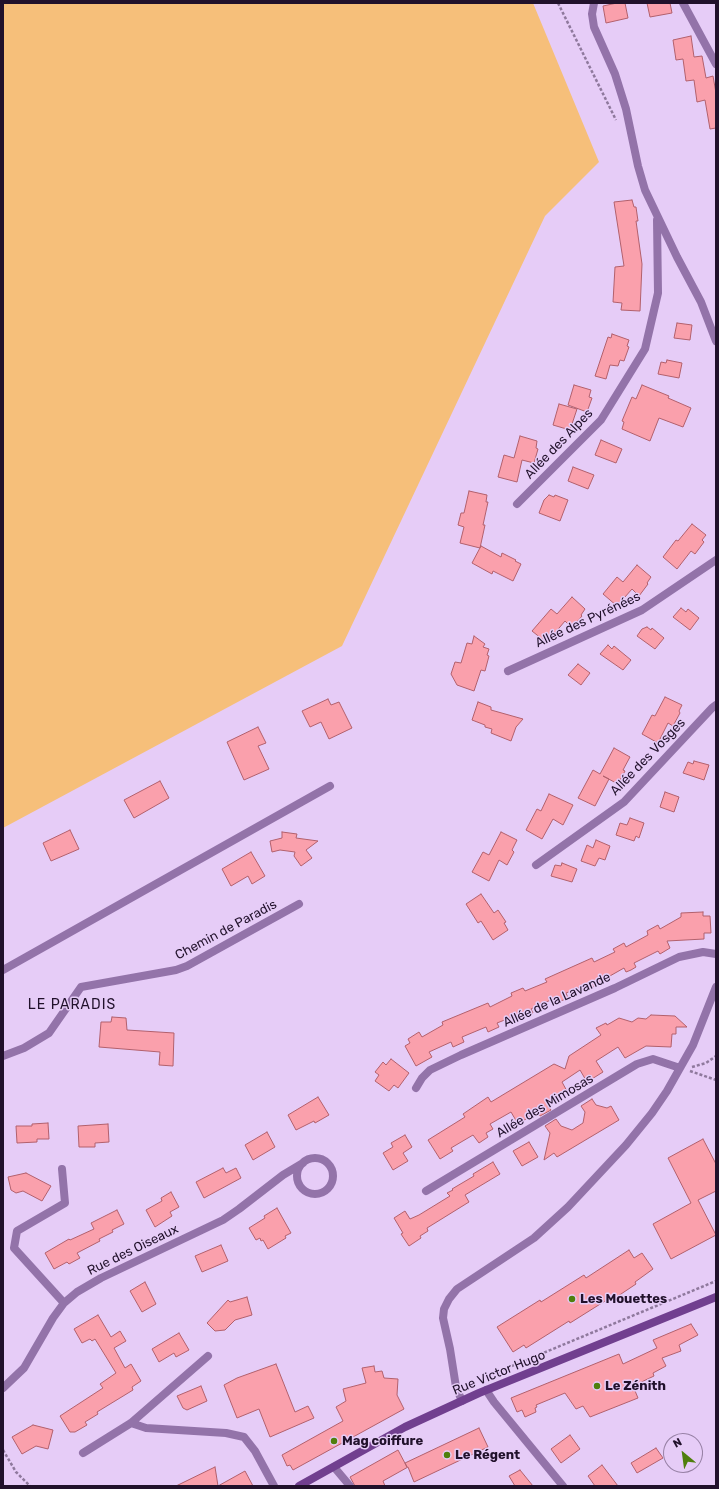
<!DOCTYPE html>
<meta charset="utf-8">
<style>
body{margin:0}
#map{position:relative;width:719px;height:1489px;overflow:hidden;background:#e6ccf7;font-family:Rubik,sans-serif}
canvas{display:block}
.frame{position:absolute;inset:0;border:4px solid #21112b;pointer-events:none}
.north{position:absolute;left:663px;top:1433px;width:40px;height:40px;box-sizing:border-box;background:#e6ccf7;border:1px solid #9781a5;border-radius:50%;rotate:331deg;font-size:11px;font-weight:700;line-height:16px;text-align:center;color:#21112b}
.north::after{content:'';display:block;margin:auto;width:14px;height:18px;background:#4f7f0d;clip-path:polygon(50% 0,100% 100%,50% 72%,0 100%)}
</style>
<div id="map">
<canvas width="719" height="1489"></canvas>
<div class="frame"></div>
<div class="north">N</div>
</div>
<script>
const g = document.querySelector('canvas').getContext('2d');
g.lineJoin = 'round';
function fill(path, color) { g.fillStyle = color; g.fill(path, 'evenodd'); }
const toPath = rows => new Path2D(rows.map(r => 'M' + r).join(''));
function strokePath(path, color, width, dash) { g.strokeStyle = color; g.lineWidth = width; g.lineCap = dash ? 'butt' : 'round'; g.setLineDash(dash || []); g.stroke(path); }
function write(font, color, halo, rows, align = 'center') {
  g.font = font + ' Rubik,sans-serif'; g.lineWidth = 3; g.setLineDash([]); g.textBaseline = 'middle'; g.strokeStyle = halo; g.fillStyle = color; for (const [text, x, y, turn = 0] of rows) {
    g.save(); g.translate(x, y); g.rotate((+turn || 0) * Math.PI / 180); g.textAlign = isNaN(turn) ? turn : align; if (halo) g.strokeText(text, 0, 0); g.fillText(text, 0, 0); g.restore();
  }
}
fill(toPath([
 [3,3,533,3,599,162,545,216,342,646,3,828]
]), '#f6bf7a');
const building = toPath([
 [617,3,625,3,628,18,606,23,603,6,617,3],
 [647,3,670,3,672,13,650,17,647,3],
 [691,36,694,57,702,56,706,78,713,76,716,93,716,128,710,129,705,100,697,102,694,80,686,81,683,59,676,60,673,40,691,36],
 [632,200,634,207,636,207,638,221,636,221,642,264,640,311,621,310,622,303,613,302,615,267,624,266,614,202,632,200],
 [677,323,692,325,690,340,674,338,677,323],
 [612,334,629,340,627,346,629,347,624,361,620,360,618,366,610,365,606,379,595,376,608,337,611,338,612,334],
 [667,360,682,363,679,378,658,374,661,362,666,363,667,360],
 [574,385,591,390,589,397,592,398,587,412,568,405,574,385],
 [642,385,669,396,668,398,691,408,683,427,659,418,650,441,622,429,624,422,622,421,632,397,636,399,642,385],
 [559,404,577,409,570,430,553,425,559,404],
 [520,436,537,441,536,448,538,449,534,463,522,460,517,482,498,477,504,455,514,458,520,436],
 [601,440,622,449,616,463,595,455,601,440],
 [573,467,594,475,588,489,568,481,573,467],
 [469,491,487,495,486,502,488,502,483,525,485,525,480,548,460,543,464,527,458,525,461,513,464,513,469,491],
 [549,495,554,497,555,495,568,500,560,521,539,513,544,500,549,495],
 [692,524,706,535,702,540,704,542,695,554,691,551,677,569,663,557,676,540,678,541,692,524],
 [481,546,501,557,502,553,516,560,515,561,521,564,513,581,493,571,492,574,472,563,481,546],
 [637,565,651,577,647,583,648,584,639,596,632,589,617,606,603,594,617,577,623,582,637,565],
 [572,597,585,609,581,615,582,616,572,628,565,621,549,640,542,639,532,631,551,609,557,614,572,597],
 [681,608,686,612,688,609,699,618,690,630,673,617,681,608],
 [647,627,651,630,652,628,664,638,655,649,637,636,642,629,647,627],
 [474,636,485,644,483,647,489,649,487,655,489,656,485,671,481,670,474,691,457,685,451,674,455,662,461,663,467,643,472,644,474,636],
 [608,645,612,649,614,646,631,660,623,670,600,654,608,645],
 [578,664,590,673,581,685,568,675,578,664],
 [665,697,682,705,679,711,680,713,673,726,668,723,658,743,642,734,652,715,655,716,665,697],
 [328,699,331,705,339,702,352,728,329,739,321,722,310,727,302,711,328,699],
 [478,702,491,707,491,710,523,719,516,727,511,741,491,733,492,729,485,727,485,725,472,720,478,702],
 [258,727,266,743,258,746,269,769,244,780,227,742,258,727],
 [614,748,630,757,623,770,625,771,618,784,603,776,609,779,595,806,578,798,593,770,600,774,614,748],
 [694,761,709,765,704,780,683,773,688,762,693,764,694,761],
 [160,781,169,798,134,818,124,800,160,781],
 [665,792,679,797,674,812,660,807,665,792],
 [549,794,573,805,563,825,553,819,542,839,526,830,537,809,541,811,549,794],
 [630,818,644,823,639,838,636,836,634,841,616,835,620,823,627,825,630,818],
 [70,830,79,849,51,861,43,843,70,830],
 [282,832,297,834,296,838,318,841,306,850,312,858,301,866,294,856,295,852,280,850,272,852,270,841,282,838,282,832],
 [501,832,517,840,512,850,514,852,507,865,499,860,489,881,472,872,483,852,489,855,501,832],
 [596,840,610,846,605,860,599,858,595,866,581,861,587,845,593,848,596,840],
 [251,852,265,876,252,884,248,876,231,886,222,869,251,852],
 [562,863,577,869,572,882,551,876,555,865,561,866,562,863],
 [481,894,494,913,498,910,506,922,504,923,508,930,493,940,481,921,478,923,466,904,481,894],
 [703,912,703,916,710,916,711,933,704,933,704,939,667,941,670,948,660,954,658,951,634,963,636,967,631,970,626,972,624,968,601,981,602,983,591,988,589,984,566,993,568,998,556,1003,554,999,543,1003,531,1009,533,1013,527,1015,522,1017,520,1014,497,1023,499,1027,488,1032,486,1027,462,1037,464,1042,453,1047,451,1042,429,1052,432,1057,416,1066,405,1046,410,1043,408,1039,419,1032,422,1037,443,1025,442,1022,488,1003,490,1007,512,996,511,993,523,988,525,991,547,982,545,979,592,958,594,962,615,952,613,949,624,943,626,947,648,935,647,931,658,925,660,929,681,917,681,913,703,912],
 [651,1015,675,1016,687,1027,676,1027,676,1034,672,1034,671,1047,646,1046,625,1058,618,1047,596,1061,603,1072,587,1082,580,1070,562,1082,568,1093,548,1106,551,1110,540,1116,537,1112,518,1124,511,1112,490,1124,493,1129,486,1133,488,1137,479,1143,473,1135,451,1148,453,1151,440,1159,428,1140,465,1117,463,1114,488,1097,491,1102,554,1064,565,1069,569,1056,601,1035,596,1028,606,1023,607,1025,619,1018,632,1022,638,1018,646,1019,651,1015],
 [112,1017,126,1018,127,1030,174,1033,173,1066,159,1065,160,1052,99,1047,101,1022,111,1022,112,1017],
 [391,1059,409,1073,398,1088,394,1085,389,1091,375,1081,379,1075,375,1072,383,1062,386,1065,391,1059],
 [318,1097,329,1115,315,1123,314,1121,296,1130,288,1115,318,1097],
 [592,1099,596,1105,607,1108,611,1106,619,1120,557,1157,554,1153,544,1160,550,1133,545,1126,556,1119,561,1126,572,1130,583,1123,585,1112,581,1106,592,1099],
 [48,1123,49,1139,37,1139,37,1142,17,1143,16,1126,32,1126,32,1124,48,1123],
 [108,1124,109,1142,95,1143,95,1147,79,1147,78,1126,108,1124],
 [267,1132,275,1147,253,1160,245,1145,267,1132],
 [405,1135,412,1147,403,1153,408,1161,393,1170,383,1153,393,1147,391,1143,405,1135],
 [703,1139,716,1164,716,1191,698,1200,716,1235,671,1259,653,1224,691,1203,668,1158,703,1139],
 [529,1142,538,1157,522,1166,513,1151,529,1142],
 [493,1162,500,1174,465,1195,469,1202,427,1228,428,1231,420,1236,421,1238,409,1246,401,1234,403,1233,394,1218,405,1211,410,1219,419,1215,450,1196,447,1193,453,1190,452,1189,474,1176,473,1174,493,1162],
 [223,1168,226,1173,236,1168,241,1178,204,1198,196,1182,223,1168],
 [26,1173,51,1186,42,1201,23,1191,16,1193,11,1190,8,1177,26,1173],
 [171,1192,179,1207,170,1212,172,1216,155,1227,146,1210,162,1201,161,1198,171,1192],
 [277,1208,291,1233,285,1236,286,1238,268,1249,263,1240,261,1241,260,1238,256,1240,249,1228,265,1218,264,1216,277,1208],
 [117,1210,124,1224,112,1230,113,1232,99,1239,100,1241,77,1253,80,1258,69,1264,67,1262,54,1269,45,1253,69,1239,70,1240,94,1229,91,1223,117,1210],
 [221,1245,228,1261,202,1272,195,1256,221,1245],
 [629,1250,634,1258,642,1253,653,1269,635,1282,636,1284,615,1298,613,1296,570,1323,569,1321,526,1348,524,1345,513,1352,497,1327,540,1300,541,1302,584,1275,586,1278,629,1250],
 [145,1282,156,1304,142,1312,130,1291,145,1282],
 [247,1297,252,1315,235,1320,225,1330,215,1331,207,1323,228,1300,230,1302,247,1297],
 [98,1315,111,1337,120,1331,126,1341,114,1348,125,1368,131,1364,141,1381,132,1387,133,1390,97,1412,98,1414,85,1422,87,1425,75,1432,70,1432,60,1416,103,1388,100,1384,116,1373,95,1339,92,1341,90,1339,82,1343,74,1329,98,1315],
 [691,1324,698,1335,679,1345,681,1351,662,1358,666,1366,653,1373,654,1376,633,1386,638,1398,590,1417,583,1406,576,1409,565,1393,536,1405,537,1407,535,1408,536,1412,525,1417,522,1410,517,1412,511,1398,619,1354,623,1364,657,1348,653,1340,691,1324],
 [179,1333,189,1350,176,1357,174,1353,159,1362,152,1349,179,1333],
 [276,1364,295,1412,308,1406,314,1418,270,1437,259,1409,237,1418,224,1385,237,1378,276,1364],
 [374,1366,375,1372,382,1371,384,1378,398,1379,397,1395,404,1409,293,1470,290,1465,287,1466,282,1455,343,1421,336,1407,346,1401,343,1389,366,1383,362,1368,374,1366],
 [201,1386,207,1401,187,1410,183,1408,177,1396,201,1386],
 [33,1425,53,1430,48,1449,36,1446,22,1454,12,1437,33,1425],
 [479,1428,488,1447,414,1482,408,1467,383,1481,385,1486,355,1486,350,1477,398,1450,407,1467,405,1463,479,1428],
 [570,1435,580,1449,561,1463,551,1449,570,1435],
 [656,1448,663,1458,637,1473,631,1463,656,1448],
 [602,1465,618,1486,595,1486,588,1476,602,1465],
 [215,1467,218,1486,245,1471,253,1486,176,1486,215,1467],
 [520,1470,533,1486,515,1486,509,1476,520,1470]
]);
fill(building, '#faa0ac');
strokePath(building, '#b2606c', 1);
strokePath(toPath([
 [558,3,616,120],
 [692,1067,706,1063,716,1056],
 [690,1071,716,1080],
 [499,1373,500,1371,716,1281],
 [3,1450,16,1472,30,1486]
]), '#8f799d', 2.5, [3, 2]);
strokePath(toPath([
 [594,3,592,14,594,27,615,74,626,109,638,166,645,190,677,257,701,302,716,341],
 [683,3,716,64],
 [517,504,601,420,645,349,658,293,657,220],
 [508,671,642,610,716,560],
 [536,865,624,802,712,708,716,705],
 [3,970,330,786],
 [3,1056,24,1048,49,1033,81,987,176,970,187,966,299,904],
 [416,1088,422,1078,430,1070,461,1055,615,988,679,957,703,952,716,954],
 '297 1176a18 18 0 1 1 36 0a18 18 0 1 1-36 0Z',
 [62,1169,65,1203,17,1231,14,1248,64,1303],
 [426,1191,637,1064,653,1059,680,1068],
 [3,1388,24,1368,53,1318,64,1303,77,1292,101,1278,223,1220,239,1209,283,1175,303,1163],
 [486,1390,494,1402,563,1486],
 [462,1401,456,1387,450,1349,443,1318,444,1309,449,1299,457,1289,534,1238,568,1207,626,1145,652,1113,667,1091,693,1045,716,987],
 [131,1423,146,1428,226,1433,244,1437,255,1451,274,1486],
 [83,1453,131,1423,208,1356],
 [334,1467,350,1486]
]), '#9373a9', 8);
strokePath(toPath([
 [299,1486,405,1427,479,1393,716,1297]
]), '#713f8f', 8);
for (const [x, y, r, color] of [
 [572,1299,4,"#4f7f0d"],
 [597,1386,4,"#4f7f0d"],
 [334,1441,4,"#4f7f0d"],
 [447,1455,4,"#4f7f0d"]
]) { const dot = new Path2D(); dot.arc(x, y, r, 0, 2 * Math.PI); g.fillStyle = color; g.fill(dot); strokePath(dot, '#e6ccf7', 1.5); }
write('13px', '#21112b', '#e6ccf7', [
 ["Allée des Alpes",559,444,-46],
 ["Allée des Pyrénées",588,620,-25],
 ["Allée des Vosges",648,757,-46],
 ["Chemin de Paradis",226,930,-28],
 ["Allée de la Lavande",557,1000,-24],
 ["Allée des Mimosas",545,1106,-31],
 ["Rue des Oiseaux",133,1250,-26],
 ["Rue Victor Hugo",499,1373,-22]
]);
write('bold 13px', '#21112b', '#e6ccf7', [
 ["Les Mouettes",580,1299],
 ["Le Zénith",605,1386],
 ["Mag coiffure",342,1441],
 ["Le Régent",455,1455]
], 'left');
g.letterSpacing = '1px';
write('14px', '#21112b', '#e6ccf7', [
 ["LE PARADIS",72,1005]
]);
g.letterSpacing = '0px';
</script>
